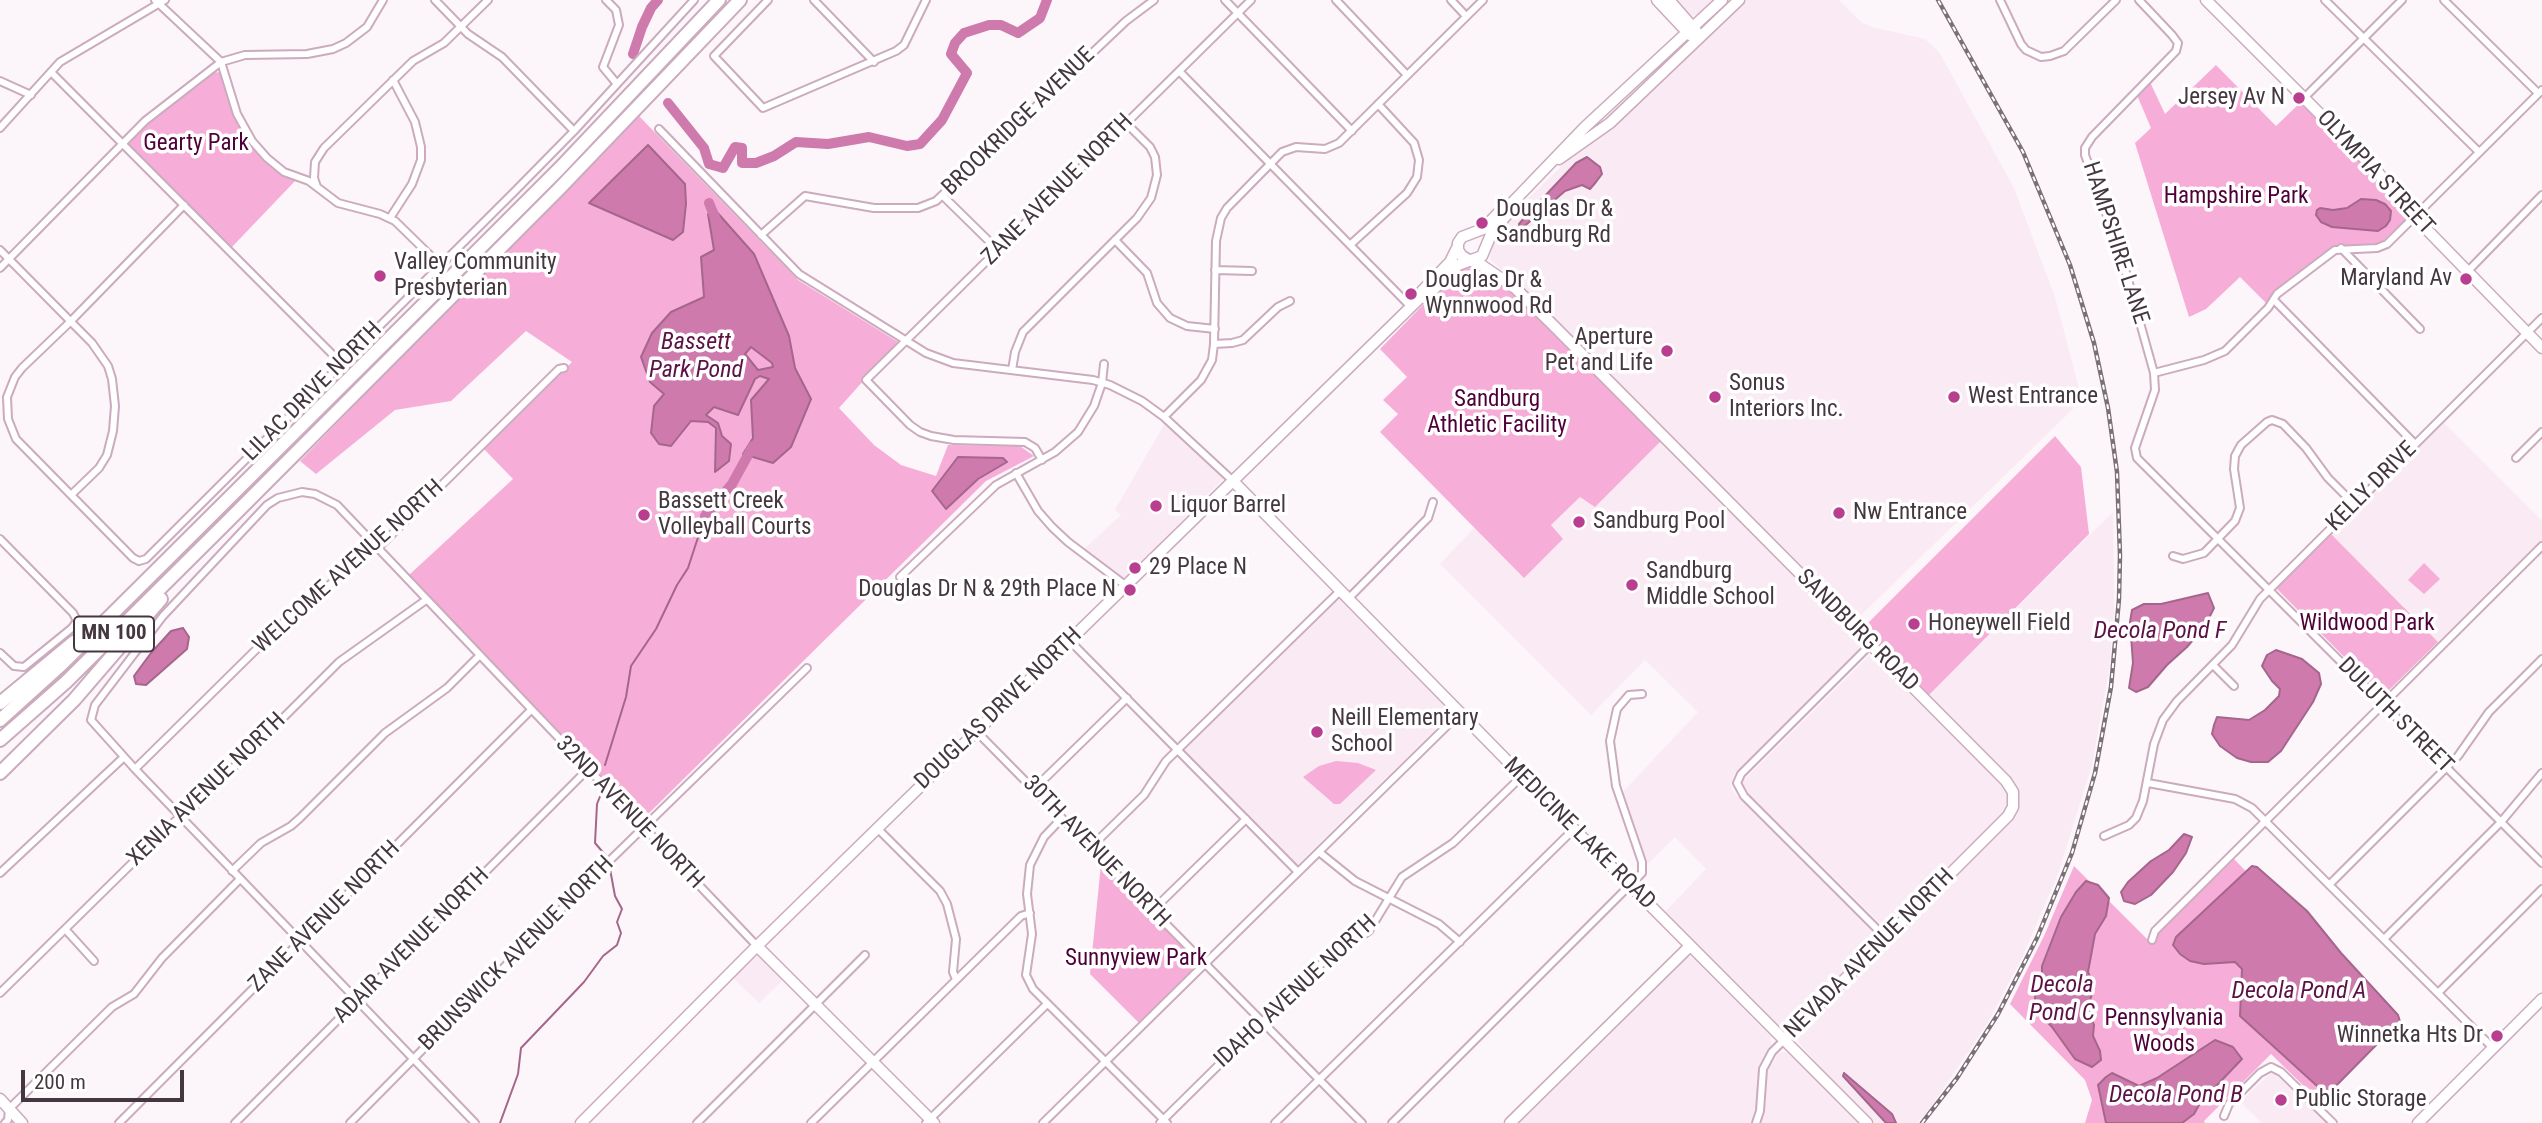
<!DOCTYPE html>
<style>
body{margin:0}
#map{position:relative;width:2542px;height:1123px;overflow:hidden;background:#fcf5f9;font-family:"Roboto Condensed",sans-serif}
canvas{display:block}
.scale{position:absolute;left:21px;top:1070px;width:163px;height:32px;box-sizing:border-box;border:4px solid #45373f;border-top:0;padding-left:9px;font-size:21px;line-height:24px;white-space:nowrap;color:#45373f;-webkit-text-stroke:5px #fff;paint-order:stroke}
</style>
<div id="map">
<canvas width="2542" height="1123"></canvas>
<div class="scale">200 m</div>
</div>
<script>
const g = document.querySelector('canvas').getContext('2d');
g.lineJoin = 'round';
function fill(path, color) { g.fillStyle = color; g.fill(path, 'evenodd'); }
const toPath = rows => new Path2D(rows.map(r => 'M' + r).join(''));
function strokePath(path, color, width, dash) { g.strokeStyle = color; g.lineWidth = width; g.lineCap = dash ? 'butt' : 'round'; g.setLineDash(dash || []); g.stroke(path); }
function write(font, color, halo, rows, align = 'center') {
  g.font = font + ' "Roboto Condensed",sans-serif'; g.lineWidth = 7; g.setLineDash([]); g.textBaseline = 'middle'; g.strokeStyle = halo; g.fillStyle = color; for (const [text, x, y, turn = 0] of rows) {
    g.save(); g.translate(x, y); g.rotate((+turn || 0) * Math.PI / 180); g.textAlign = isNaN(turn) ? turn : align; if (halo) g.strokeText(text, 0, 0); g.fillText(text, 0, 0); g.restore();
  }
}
fill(toPath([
 [1673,0,1714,0,1698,15,1692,16,1686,14],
 [1743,0,1839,0,1861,22,1872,27,1925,39,1939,52,2014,188,2055,297,2082,400,1853,623,1536,301,1523,291,1490,259,1493,240,1503,223,1572,156,1608,130],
 [2443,422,2542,521,2542,541,2438,642,2331,534],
 [1165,423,1191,445,1223,479,1126,577,1120,577,1082,551,1121,515,1115,510],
 [1661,441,1860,643,1859,649,1735,773,1732,779,1731,788,1735,794,1875,935,1874,943,1784,1029,1781,1028,1665,912,1706,869,1675,837,1648,864,1622,793,1698,712,1645,660,1591,715,1440,564,1475,527,1524,577,1563,539,1550,526,1580,497,1595,506],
 [2113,512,2114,612,2109,670,2092,765,2058,874,2021,960,1985,1027,1930,1108,1917,1123,1876,1123,1833,1081,1798,1042,1798,1035,2012,820,2019,805,2019,794,2013,780,1929,695],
 [1338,599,1342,600,1450,710,1451,714,1298,864,1295,863,1185,752,1185,747],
 [1870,655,2005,788,2008,797,2005,811,1885,928,1743,788,1741,783],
 [758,954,784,979,759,1003,733,978],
 [1689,957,1694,959,1771,1037,1771,1045,1758,1073,1757,1104,1751,1123,1516,1123,1683,959],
 [1783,1052,1788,1053,1857,1123,1760,1123,1764,1113,1766,1078,1770,1066,1779,1053],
 [2271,1073,2274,1073,2326,1123,2262,1123,2240,1102]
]), '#faeaf3');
fill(toPath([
 [2216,65,2276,126,2302,101,2375,175,2407,218,2381,243,2340,246,2327,251,2276,290,2267,304,2240,277,2206,309,2189,317,2135,143,2151,128,2137,95,2150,82,2165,114],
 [219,72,223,78,230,107,246,137,270,165,296,180,231,248,129,144,141,128,162,110,201,81,213,73],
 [638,115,798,280,898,342,839,408,874,445,901,465,936,476,948,445,1020,446,1034,456,986,481,643,819,409,575,513,479,484,449,572,362,526,331,451,401,395,410,316,474,300,461],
 [1475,265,1503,283,1661,441,1595,507,1580,497,1551,525,1563,539,1524,578,1380,432,1398,414,1383,400,1407,377,1380,349,1457,270],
 [2055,436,2081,467,2089,534,1929,695,1863,628],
 [2331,534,2438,642,2383,696,2276,588],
 [2424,563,2440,579,2424,594,2408,580],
 [1336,761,1358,763,1376,770,1340,804,1334,804,1303,777,1319,766],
 [2234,859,2393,1022,2318,1100,2271,1054,2204,1121,2205,1123,2085,1123,2092,1100,2085,1080,2010,1004,2044,936,2074,866,2150,942],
 [1101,864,1197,961,1196,967,1139,1023,1090,974]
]), '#f6aed8');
const water = toPath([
 [648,145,685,184,686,204,683,232,673,240,589,203,648,145],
 [1587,157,1600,167,1602,174,1596,182,1590,189,1582,185,1565,191,1520,230,1519,224,1525,217,1576,163,1587,157],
 [2361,199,2376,200,2385,204,2391,211,2390,220,2386,226,2378,231,2332,227,2321,222,2316,215,2317,210,2320,208,2333,210,2347,208,2361,199],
 [715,210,754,254,789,336,795,368,811,399,791,447,773,463,743,454,753,438,751,400,769,379,760,376,755,379,738,415,714,407,706,415,718,423,722,436,731,444,729,461,715,472,716,428,708,422,691,421,671,446,659,444,651,433,654,406,664,394,650,382,641,357,652,333,671,312,704,297,701,257,714,250,708,214,715,210],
 [751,347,772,363,773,367,758,370,745,354,751,347],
 [958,457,1003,458,1007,462,978,479,946,509,932,491,958,457],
 [2208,593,2214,608,2205,626,2187,647,2167,665,2148,687,2136,692,2129,688,2133,663,2130,622,2132,610,2144,604,2161,604,2208,593],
 [183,628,189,637,187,649,146,685,136,684,134,676,151,653,171,631,183,628],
 [2276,650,2302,659,2319,673,2321,684,2313,702,2281,751,2268,762,2251,762,2237,758,2220,746,2212,734,2214,725,2217,717,2249,720,2265,710,2279,696,2280,689,2272,681,2262,666,2267,655,2276,650],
 [2184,834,2192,837,2186,853,2173,872,2151,895,2135,904,2124,901,2121,892,2128,882,2151,861,2169,850,2184,834],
 [2252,866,2257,867,2307,911,2341,953,2398,1015,2402,1028,2388,1033,2327,1095,2240,1016,2242,969,2235,962,2204,964,2190,961,2180,954,2173,945,2176,937,2252,866],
 [2086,881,2098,885,2109,898,2106,916,2095,934,2088,972,2094,986,2088,1008,2094,1025,2093,1036,2100,1051,2101,1060,2092,1067,2075,1059,2052,1027,2034,1008,2036,989,2042,982,2042,966,2061,917,2076,892,2086,881],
 [2215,1040,2233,1047,2242,1059,2200,1103,2194,1114,2182,1123,2106,1123,2098,1085,2106,1077,2112,1073,2139,1086,2157,1078,2215,1040],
 [1844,1073,1892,1114,1896,1123,1886,1123,1843,1076,1844,1073]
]);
fill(water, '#ce7aad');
strokePath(water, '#a5668c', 2);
strokePath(toPath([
 [605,765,626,697,631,666,656,629,677,585,688,568,705,516],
 [601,794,597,804,595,843,607,857],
 [500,1123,518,1074,521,1048,584,982,603,956,617,945,621,933,617,922,622,909,615,896,610,869]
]), '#a5668c', 2);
strokePath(toPath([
 [633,54,642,27,651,8,658,0],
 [668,103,704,148,709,164,723,168,735,147,742,148,742,163,756,163,774,156,796,142,828,144,869,137,907,146,920,144,942,120,967,73,951,54,955,43,964,33,989,25,1001,25,1018,33,1040,18,1047,0],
 [709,203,717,222],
 [705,516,732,484,753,446]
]), '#ce7aad', 10);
const street = toPath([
 [155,0,221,62,237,114,252,141,267,158,284,172,309,181,338,203,380,214,395,221,440,265],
 [435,0,468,34,502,57,574,131],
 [606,0,616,10,619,25,603,67,617,84],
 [768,0,714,56,763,108,896,51,904,45,926,0],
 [814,0,874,62],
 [1225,0,1352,131],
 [1336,0,1407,75],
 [1451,0,1466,16],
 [2000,0,2021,44,2026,50,2041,57,2050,56,2064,51,2116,0],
 [2139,0,2172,35,2178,43,2176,51,2092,137,2085,148,2085,155,2120,251,2154,373,2155,390,2135,448,2137,458,2542,863],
 [2325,0,2479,152],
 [2444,0,2538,93],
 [1179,71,1411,307],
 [51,72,342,364],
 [0,81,31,95],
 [2305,97,2402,0],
 [0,128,60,62,165,0],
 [659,129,799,274,926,353,953,363,1093,380,1110,385,1142,401,1164,417,1233,481],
 [317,187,314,178,315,162,324,148,413,61,444,43,488,0],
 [943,196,998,250],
 [184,205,70,322,22,368,15,377,7,397,8,419,16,439,133,558,139,561,146,559,515,191,574,131,694,0],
 [390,218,412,184,421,160,421,147,415,122,393,80],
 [761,235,805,196,874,208,918,208,936,201,1126,21,1154,0],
 [1115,240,1147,273,1157,303,1170,318,1187,326,1215,329],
 [1350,245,1407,193,1417,177,1419,160,1414,143,1378,104],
 [2341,248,2420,329],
 [0,250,92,343,108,366,112,379,115,406,113,431,107,455,99,468,71,495],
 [0,268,145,121,221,62,245,55,307,54,333,49,346,43,367,27,383,0],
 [1215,270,1252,271],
 [2467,272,2542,195],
 [2274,300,2415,444],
 [1214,344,1232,343,1243,340,1278,307,1290,301],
 [1012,370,1015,352,1023,332,1137,218,1151,198,1157,175,1155,157,1150,147,1126,123],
 [2154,373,2204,360,2225,351,2268,308,2277,294,2335,250,2377,248,2387,244,2542,90],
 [1164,417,1201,380,1212,360,1214,344,1216,241,1221,218,1227,208,1282,152,1296,147,1325,149,1339,143,1483,0],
 [2516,458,2542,432],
 [1042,460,1035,448,1025,442,954,440,931,436,920,432,910,425,866,380,1251,0],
 [1016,473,1038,511,1052,527,1068,542,1125,585],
 [0,539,73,613,77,621,72,628,24,667,14,666,0,653],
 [2173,556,2183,559,2204,553,2235,521,2240,508,2234,469,2235,456,2241,445,2267,422,2272,420,2283,424,2306,448,2328,478,2354,504],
 [900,577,996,485,1055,452,1078,432,1094,406,1102,383,1104,364],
 [1348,599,1428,518,1433,502],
 [1069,640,1298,872],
 [1870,645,1741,774,1737,783,1744,796,1886,938],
 [2214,666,2234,686],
 [976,731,1362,1123],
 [135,769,285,621,334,581,369,546,376,547,383,543,559,369,564,368],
 [2148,783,2235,799,2252,808,2493,1048],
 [1034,789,1127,698],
 [1062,818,1044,837,1030,865,1027,894,1032,934,1026,975,1033,989,1167,1123],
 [877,828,940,891,947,904,956,939,953,972,956,979],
 [2104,836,2129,825,2136,818,2143,801,2154,744,2163,720,2177,701,2232,645,2260,599,2542,318],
 [1091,847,1144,795,1166,761,1340,591],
 [1319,852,1355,881,1439,924,1460,942],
 [232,871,261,843,291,826,300,818,385,733,447,688,479,656],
 [0,873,124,757],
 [2329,885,2458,756,2489,712,2542,659],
 [1153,910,1246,819],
 [65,929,94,961],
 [2384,939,2501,822,2542,773],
 [2152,940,2155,931,2542,546],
 [0,993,175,821,188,813,339,662,426,600],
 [2438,993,2542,889],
 [2224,1116,2229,1104,2260,1073,2271,1067,2281,1072,2333,1123],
 [5,1123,8,1120,9,1109,112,1007,134,994,162,958,240,879],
 [119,1123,531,710],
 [235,1123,588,769],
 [350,1123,600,870,807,668],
 [475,1123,135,769,91,720,95,705,163,616,267,505,278,498,302,492,315,494,337,505,757,946],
 [697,1123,865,955],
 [811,1123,1021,916,1030,913],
 [926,1123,1047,1004],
 [1043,1123,1460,713],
 [1160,1123,1321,964,1369,931,1402,877,1453,843,1522,776],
 [1275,1123,1574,829],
 [1392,1123,1642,873,1642,862,1616,786,1610,741,1617,709,1629,695,1642,694],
 [1756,1123,1760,1111,1763,1069,1772,1052,1784,1040]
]);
const secondary = toPath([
 [1657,0,1690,35],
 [1669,0,1696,31],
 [2206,0,2377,171,2400,202,2542,348],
 [1559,159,1610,123,1739,0],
 [1474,260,1515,288,1552,324,2006,781,2013,792,2013,807,2008,816,1784,1040],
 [1471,261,1462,256,1458,250,1458,243,1462,237,1483,229,1506,205,1511,204,1585,127,1722,0],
 [1420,298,1426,297,1458,265,1482,256,1492,232,1511,210,1511,204],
 [1233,481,1574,829,1867,1123],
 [757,946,934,1123],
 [0,1099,22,1123],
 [581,1123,757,946,1420,298,1422,291,1450,262,1458,246],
 [1510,1123,1690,946],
 [2418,1123,2542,999]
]);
const highway = toPath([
 [0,703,74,642],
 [0,720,62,664,434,294,560,168,719,0],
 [0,740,66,682,225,524,559,189,740,0],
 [0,773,74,700,161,599]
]);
strokePath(street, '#cbabbd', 10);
strokePath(secondary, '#cbabbd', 13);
strokePath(highway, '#cbabbd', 16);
strokePath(street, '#fff', 6);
strokePath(secondary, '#fff', 10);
strokePath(highway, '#fff', 12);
const rail = toPath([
 [1922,1123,1957,1078,1998,1014,2037,938,2072,853,2095,773,2111,687,2119,599,2120,555,2117,472,2108,408,2094,343,2070,265,2023,152,1938,0]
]);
strokePath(rail, '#7c7077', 4.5);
strokePath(rail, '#fff', 2, [5]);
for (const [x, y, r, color] of [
 [2299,98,7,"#b93e90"],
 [1482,223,7,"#b93e90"],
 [380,276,7,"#b93e90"],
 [2466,279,7,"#b93e90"],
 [1411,294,7,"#b93e90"],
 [1667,351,7,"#b93e90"],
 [1715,397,7,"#b93e90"],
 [1954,397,7,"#b93e90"],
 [1156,506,7,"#b93e90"],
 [1839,513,7,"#b93e90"],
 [644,515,7,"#b93e90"],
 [1579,522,7,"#b93e90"],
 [1135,568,7,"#b93e90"],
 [1632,585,7,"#b93e90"],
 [1130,590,7,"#b93e90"],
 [1914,624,7,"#b93e90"],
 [1317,732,7,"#b93e90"],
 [2497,1036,7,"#b93e90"],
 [2281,1100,7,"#b93e90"]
]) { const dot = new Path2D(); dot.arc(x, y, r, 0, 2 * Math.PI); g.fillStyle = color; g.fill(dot); strokePath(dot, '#fff', 2.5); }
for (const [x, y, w] of [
 [114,634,80]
]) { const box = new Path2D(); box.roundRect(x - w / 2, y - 17.5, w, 35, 5); g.fillStyle = '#fff'; g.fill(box); strokePath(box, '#45373f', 2); }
write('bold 21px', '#45373f', null, [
 ["MN 100",114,634]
]);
write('23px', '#45373f', '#fff', [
 ["Jersey Av N",2285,98,"right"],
 ["Douglas Dr &",1496,210],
 ["Sandburg Rd",1496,236],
 ["Valley Community",394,263],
 ["Presbyterian",394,289],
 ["Maryland Av",2452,279,"right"],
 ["Douglas Dr &",1425,281],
 ["Wynnwood Rd",1425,307],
 ["Aperture",1653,338,"right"],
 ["Pet and Life",1653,364,"right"],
 ["Sonus",1729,384],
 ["Interiors Inc.",1729,410],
 ["West Entrance",1968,397],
 ["Bassett Creek",658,502],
 ["Volleyball Courts",658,528],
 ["Liquor Barrel",1170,506],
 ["Nw Entrance",1853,513],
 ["Sandburg Pool",1593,522],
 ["29 Place N",1149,568],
 ["Sandburg",1646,572],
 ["Middle School",1646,598],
 ["Douglas Dr N & 29th Place N",1116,590,"right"],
 ["Honeywell Field",1928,624],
 ["Neill Elementary",1331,719],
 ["School",1331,745],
 ["Winnetka Hts Dr",2483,1036,"right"],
 ["Public Storage",2295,1100]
], 'left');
write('23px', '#45373f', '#fff', [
 ["BROOKRIDGE AVENUE",1019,122,-44],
 ["OLYMPIA STREET",2375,173,47],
 ["ZANE AVENUE NORTH",1058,190,-45],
 ["HAMPSHIRE LANE",2115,243,72],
 ["LILAC DRIVE NORTH",313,392,-45],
 ["KELLY DRIVE",2372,487,-45],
 ["WELCOME AVENUE NORTH",349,567,-42],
 ["SANDBURG ROAD",1857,631,45],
 ["DOUGLAS DRIVE NORTH",999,709,-44],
 ["DULUTH STREET",2395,716,45],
 ["XENIA AVENUE NORTH",207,790,-44],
 ["32ND AVENUE NORTH",629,813,46],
 ["MEDICINE LAKE ROAD",1579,834,45],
 ["30TH AVENUE NORTH",1096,852,46],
 ["ZANE AVENUE NORTH",325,917,-45],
 ["ADAIR AVENUE NORTH",412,946,-45],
 ["BRUNSWICK AVENUE NORTH",517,954,-45],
 ["NEVADA AVENUE NORTH",1870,954,-45],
 ["IDAHO AVENUE NORTH",1296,992,-43]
]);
write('23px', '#4e0038', '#fff', [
 ["Gearty Park",196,144],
 ["Hampshire Park",2236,197],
 ["Sandburg",1497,400],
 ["Athletic Facility",1497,426],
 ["Wildwood Park",2367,624],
 ["Sunnyview Park",1136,959],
 ["Pennsylvania",2164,1019],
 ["Woods",2164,1045]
]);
write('italic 24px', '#5d1246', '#fff', [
 ["Bassett",696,343],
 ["Park Pond",696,371],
 ["Decola Pond F",2160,632],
 ["Decola",2062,986],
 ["Pond C",2062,1014],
 ["Decola Pond A",2299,992],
 ["Decola Pond B",2176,1096]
]);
</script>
